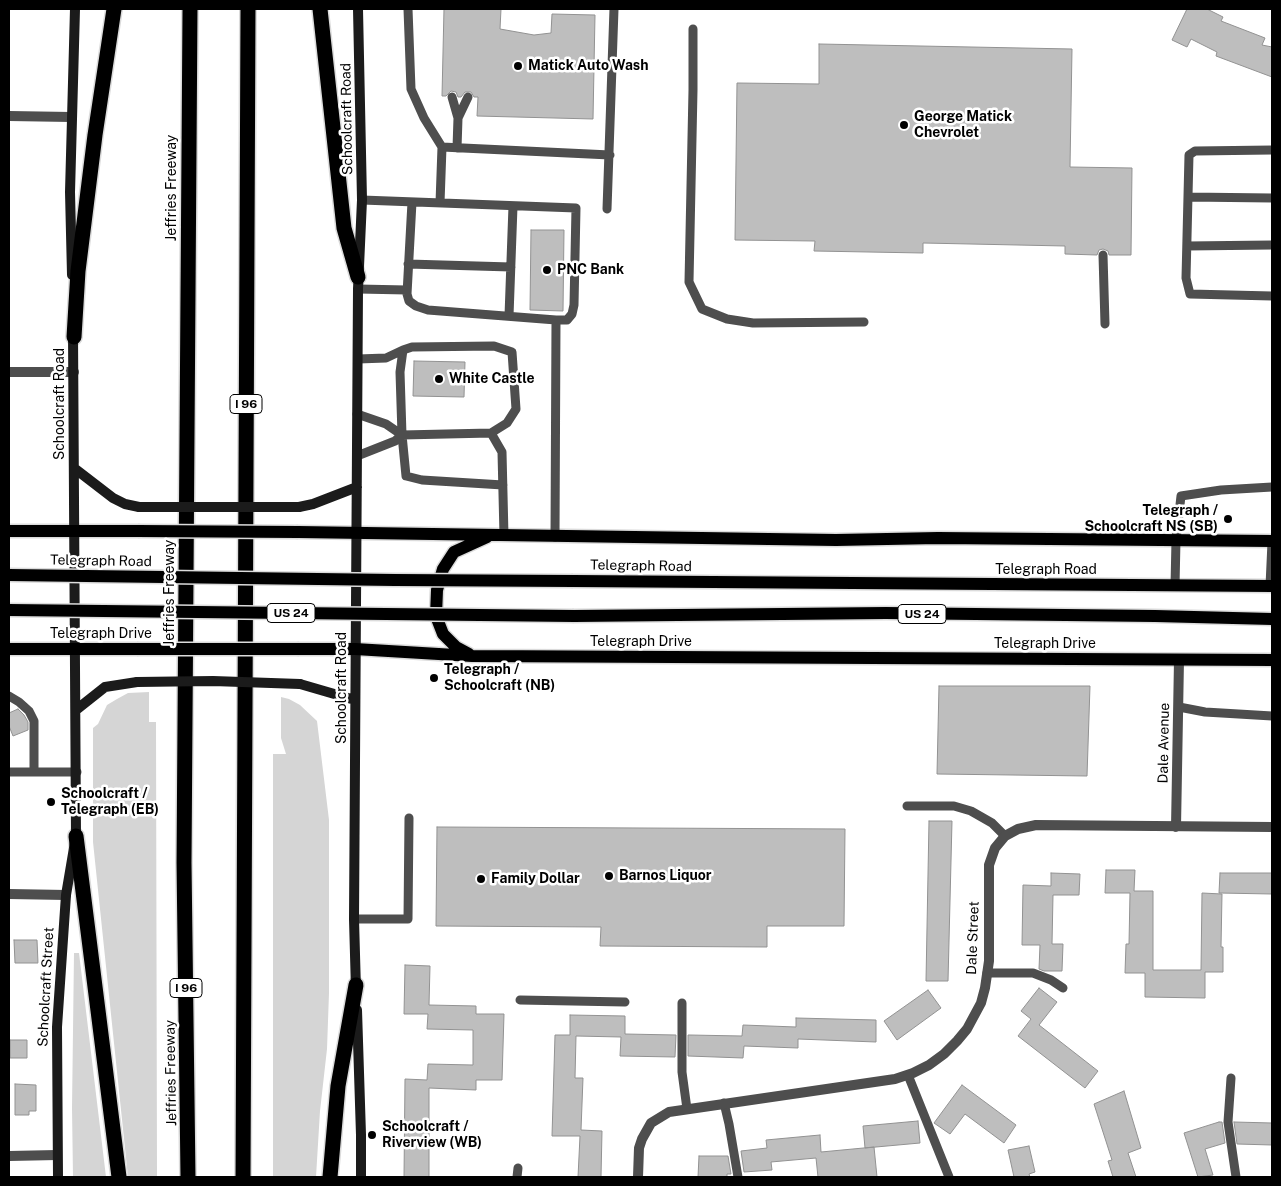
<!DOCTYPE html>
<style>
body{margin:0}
#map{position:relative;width:1281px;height:1186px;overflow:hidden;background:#fff;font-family:"Public Sans",sans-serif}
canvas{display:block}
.frame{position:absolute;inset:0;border:10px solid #000;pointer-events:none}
</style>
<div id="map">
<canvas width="1281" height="1186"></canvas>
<div class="frame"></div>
</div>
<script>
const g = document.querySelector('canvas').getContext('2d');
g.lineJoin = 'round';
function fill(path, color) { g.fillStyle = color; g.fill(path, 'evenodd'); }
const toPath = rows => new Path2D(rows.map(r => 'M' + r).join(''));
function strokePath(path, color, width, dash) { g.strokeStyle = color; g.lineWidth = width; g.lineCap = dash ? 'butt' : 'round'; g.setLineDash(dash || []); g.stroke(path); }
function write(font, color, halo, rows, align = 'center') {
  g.font = font + ' "Public Sans",sans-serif'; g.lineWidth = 5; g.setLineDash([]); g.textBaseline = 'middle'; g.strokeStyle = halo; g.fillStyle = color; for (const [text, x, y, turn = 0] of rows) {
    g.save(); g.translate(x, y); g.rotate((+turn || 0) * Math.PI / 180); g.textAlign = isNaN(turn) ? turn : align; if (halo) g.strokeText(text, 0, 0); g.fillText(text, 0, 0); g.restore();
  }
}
fill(toPath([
 [149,692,149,722,156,722,157,1177,128,1177,93,842,93,728,98,724,107,705,117,699,128,693],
 [281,697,289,699,300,705,317,721,329,820,329,993,327,1049,320,1111,316,1177,273,1177,273,754,286,754,281,738],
 [74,953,79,953,106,1177,73,1177,72,1108]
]), '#d5d5d5');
const building = toPath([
 [444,9,501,9,500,29,534,35,551,33,552,14,595,15,593,119,477,116,478,97,474,97,471,92,465,92,461,97,458,97,456,92,451,91,446,96,442,96,444,9],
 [1187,9,1207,9,1223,17,1221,21,1265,38,1262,45,1272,47,1272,77,1216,56,1217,52,1191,39,1187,47,1172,40,1187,9],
 [819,44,1072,49,1070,167,1132,168,1131,255,1109,255,1108,251,1103,249,1099,250,1097,255,1065,254,1065,246,923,243,923,253,814,251,815,241,735,240,737,83,819,84,819,44],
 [531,230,564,230,563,311,530,310,531,230],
 [414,361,465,362,464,397,413,396,414,361],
 [939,686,1090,686,1087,776,937,774,939,686],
 [18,709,24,715,28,722,28,730,13,736,9,726,9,713,18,709],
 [929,821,952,821,948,981,926,981,929,821],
 [437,827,845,829,844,926,767,926,767,947,600,946,601,927,436,926,437,827],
 [1106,870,1135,870,1134,891,1153,891,1153,970,1201,970,1202,893,1222,894,1221,947,1223,947,1223,972,1205,972,1205,998,1145,997,1145,973,1125,973,1126,944,1129,944,1130,893,1105,893,1106,870],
 [1051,873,1080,874,1079,895,1053,895,1052,944,1063,944,1062,971,1044,971,1039,969,1040,945,1022,945,1023,885,1051,886,1051,873],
 [1220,873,1272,873,1272,894,1219,893,1220,873],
 [14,940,37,940,38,963,15,963,14,940],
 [405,965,430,966,429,1005,476,1006,476,1014,504,1014,502,1080,476,1080,476,1090,429,1088,429,1177,404,1177,405,1079,427,1080,428,1064,473,1065,473,1030,427,1029,428,1014,404,1014,405,965],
 [1039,988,1057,1002,1039,1025,1098,1071,1085,1088,1018,1036,1031,1019,1021,1011,1039,988],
 [928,990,941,1008,897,1040,884,1021,928,990],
 [570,1015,625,1016,625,1034,676,1035,675,1057,620,1056,621,1037,576,1036,575,1078,583,1078,581,1130,602,1131,601,1177,578,1177,580,1136,552,1136,555,1035,570,1035,570,1015],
 [796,1018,876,1020,876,1042,798,1039,798,1048,744,1046,743,1058,688,1056,688,1035,690,1035,742,1036,743,1025,796,1027,796,1018],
 [10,1040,27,1040,27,1058,10,1058,10,1040],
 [15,1084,36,1085,36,1111,29,1111,29,1115,15,1115,15,1084],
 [962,1085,1016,1125,1004,1143,965,1114,950,1134,934,1123,962,1085],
 [1124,1091,1141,1148,1128,1153,1136,1177,1113,1177,1108,1161,1112,1160,1094,1104,1124,1091],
 [918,1121,920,1143,865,1148,863,1126,918,1121],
 [1219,1122,1222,1122,1225,1143,1205,1149,1213,1175,1198,1177,1184,1133,1219,1122],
 [1234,1122,1272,1123,1272,1145,1237,1144,1234,1122],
 [820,1135,821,1152,874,1147,877,1177,818,1177,816,1158,771,1162,772,1170,744,1172,741,1151,767,1148,766,1140,820,1135],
 [1029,1146,1035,1172,1029,1174,1030,1177,1014,1177,1008,1150,1029,1146],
 [699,1156,728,1156,731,1174,727,1174,727,1177,698,1177,699,1156]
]);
fill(building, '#bebebe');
strokePath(building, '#929292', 1);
const primary = toPath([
 [9,531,138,531],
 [298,532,836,540,938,538,1272,541],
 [573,581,1272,586],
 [574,616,886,613,1155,616,1272,619],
 [9,649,137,649],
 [299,649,355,649,472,656,1272,660],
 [469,654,456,647,443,634,436,616,437,590,443,569,454,552,487,537]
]);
const highway = toPath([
 [320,9,344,228,358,277],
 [74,337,78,271,95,135,114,9],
 [76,836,119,1177],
 [188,1177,184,862,190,9],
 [243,1177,248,9],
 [330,1177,338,1086,356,985]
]);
strokePath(primary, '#dbdbdb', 15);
strokePath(highway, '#dbdbdb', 18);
strokePath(toPath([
 [408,9,411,89,424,118,442,147,440,203],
 [693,29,693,90,689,282,702,309,727,319,753,323,864,322],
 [452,97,458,118],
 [442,147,610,155],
 [457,148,458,118,468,97],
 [1272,150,1195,151,1189,155,1186,278,1190,294,1272,296],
 [1188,197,1272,198],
 [362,200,576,208,574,305,572,314,567,320,556,320,428,310,416,306,409,301,407,294,412,202],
 [607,209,614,9],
 [1187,246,1272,245],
 [1103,255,1105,324],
 [408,264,511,267],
 [358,289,407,290],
 [509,316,513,206],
 [358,359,386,358,403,350],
 [491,433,507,423,516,409,512,352,494,346,412,347,403,350,400,372,402,435,406,476,422,480,503,485],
 [402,435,491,433,502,452,504,536],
 [357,456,395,441,402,435,386,424,357,414],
 [555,537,556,320],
 [1175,586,1176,540,1181,496,1221,490,1272,487],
 [1270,586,1272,542],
 [9,696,19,702,29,711,34,721,34,772],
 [1179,707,1205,712,1272,716],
 [9,772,77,772],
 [907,806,954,806,971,811,992,823,1005,836],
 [354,919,408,919,409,818],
 [987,973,1033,973,1051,980,1063,988],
 [520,1000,625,1002],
 [682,1003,682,1072,687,1109],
 [908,1075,949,1177],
 [1231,1078,1228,1122,1236,1177],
 [724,1103,729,1124,738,1177],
 [517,1177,518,1168]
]), '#4e4e4e', 9);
strokePath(toPath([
 [9,116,71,117],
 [9,372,74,372],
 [1176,827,1179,660],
 [9,894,66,895],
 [9,1156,57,1155],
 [638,1177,639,1148,642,1139,651,1123,669,1112,895,1079,913,1073,929,1065,944,1054,957,1041,967,1029,981,1003,985,988,989,961,989,865,995,848,1005,836,1018,829,1036,825,1272,827]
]), '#4e4e4e', 10);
strokePath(toPath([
 [72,275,70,192,75,9],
 [74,468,113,498,125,504,139,507],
 [299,507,313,504,357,487],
 [300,684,355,700],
 [76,710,105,687,137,682],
 [356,990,354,919,358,289,362,200,358,9],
 [357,1010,361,1135,361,1177],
 [58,1177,57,1027,66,895,76,836,73,332]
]), '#1b1b1b', 10);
strokePath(primary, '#000', 12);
strokePath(highway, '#000', 15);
const primaryBridge = toPath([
 [138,531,298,532],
 [9,575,395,580,573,581],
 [9,610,574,616],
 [137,649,299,649]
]);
strokePath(primaryBridge, '#dbdbdb', 15, []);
strokePath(toPath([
 [139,507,299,507],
 [137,682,213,681,300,684]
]), '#1b1b1b', 10);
strokePath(primaryBridge, '#000', 12);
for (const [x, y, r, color] of [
 [518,66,5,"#000"],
 [904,125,5,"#000"],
 [547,270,5,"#000"],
 [439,379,5,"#000"],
 [1228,519,5,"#000"],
 [434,678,5,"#000"],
 [51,802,5,"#000"],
 [609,876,5,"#000"],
 [481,879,5,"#000"],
 [372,1135,5,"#000"]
]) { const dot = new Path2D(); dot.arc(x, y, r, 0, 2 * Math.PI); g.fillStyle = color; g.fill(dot); strokePath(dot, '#fff', 2); }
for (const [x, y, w] of [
 [246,404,32],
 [291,613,48],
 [922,614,48],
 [186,988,32]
]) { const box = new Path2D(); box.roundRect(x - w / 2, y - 9.5, w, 19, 4); g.fillStyle = '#fff'; g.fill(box); strokePath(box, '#000', 1); }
write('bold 12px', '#000', null, [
 ["I 96",246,404],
 ["US 24",291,613],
 ["US 24",922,614],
 ["I 96",186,988]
]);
write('bold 14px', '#000', '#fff', [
 ["Matick Auto Wash",528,66],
 ["George Matick",914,117],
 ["Chevrolet",914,133],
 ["PNC Bank",557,270],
 ["White Castle",449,379],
 ["Telegraph /",1218,511,"right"],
 ["Schoolcraft NS (SB)",1218,527,"right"],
 ["Telegraph /",444,670],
 ["Schoolcraft (NB)",444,686],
 ["Schoolcraft /",61,794],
 ["Telegraph (EB)",61,810],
 ["Barnos Liquor",619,876],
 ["Family Dollar",491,879],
 ["Schoolcraft /",382,1127],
 ["Riverview (WB)",382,1143]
], 'left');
write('14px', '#000', '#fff', [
 ["Schoolcraft Road",347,119,-91],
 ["Jeffries Freeway",172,188,-90],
 ["Schoolcraft Road",60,404,-90],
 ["Telegraph Road",101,561,1],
 ["Telegraph Road",641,566,1],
 ["Telegraph Road",1046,570],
 ["Jeffries Freeway",170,593,-90],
 ["Telegraph Drive",101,634],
 ["Telegraph Drive",641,642],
 ["Telegraph Drive",1045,644],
 ["Schoolcraft Road",342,688,-90],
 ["Dale Avenue",1164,743,-89],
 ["Dale Street",973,938,-88],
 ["Schoolcraft Street",46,987,-87],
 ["Jeffries Freeway",171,1073,-91]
]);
</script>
